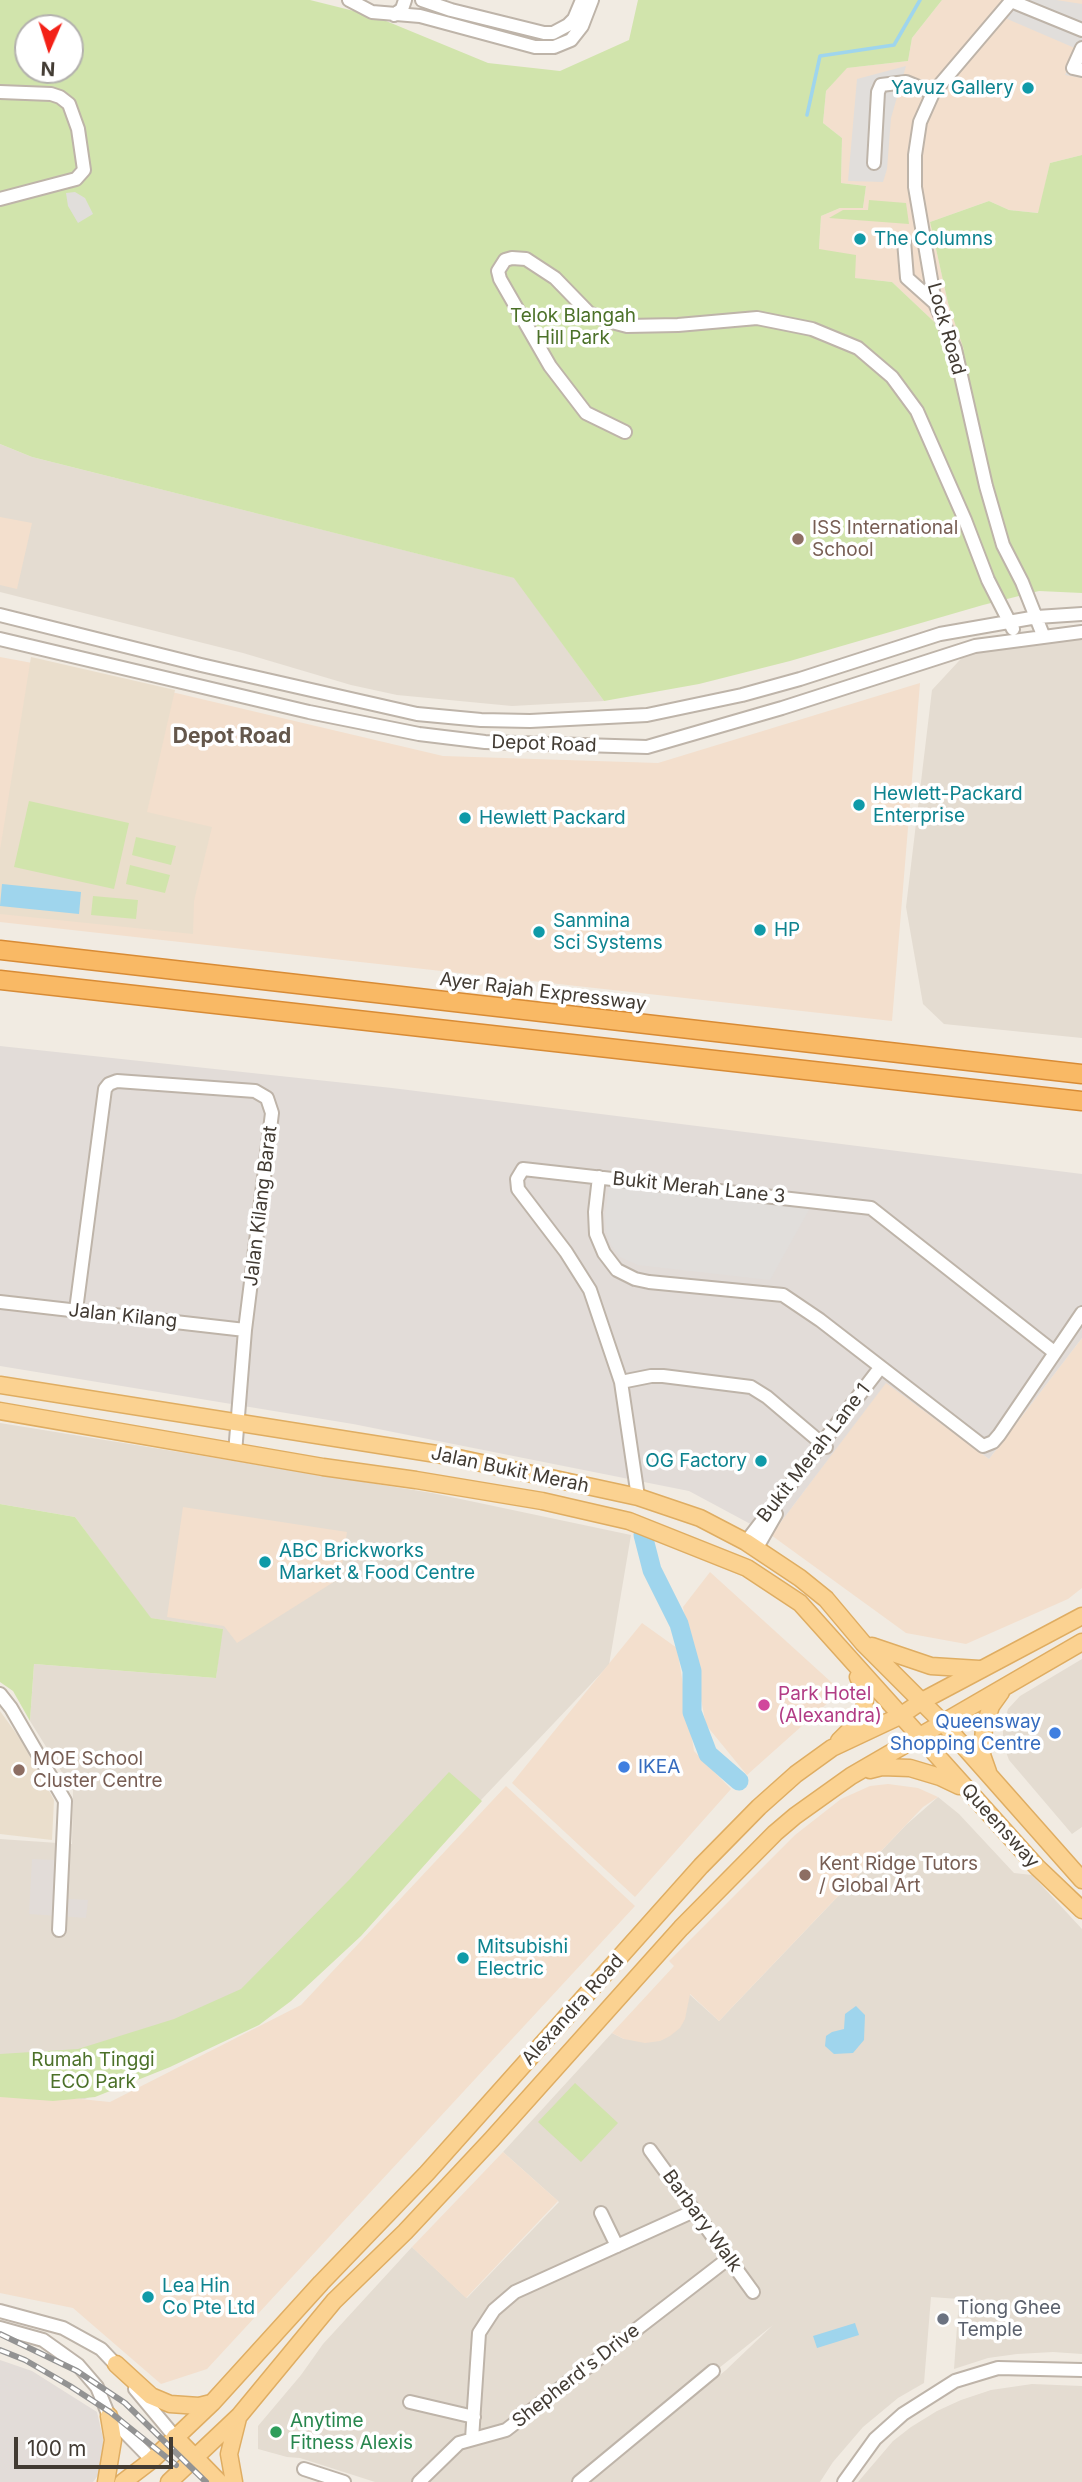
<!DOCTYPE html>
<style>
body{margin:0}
#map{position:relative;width:1082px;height:2482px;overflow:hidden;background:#f1ebe2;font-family:Inter,sans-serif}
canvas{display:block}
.north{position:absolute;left:14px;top:14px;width:70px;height:70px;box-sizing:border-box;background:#fff;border:2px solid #b3b1ad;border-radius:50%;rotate:183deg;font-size:19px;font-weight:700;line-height:28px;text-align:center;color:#423b33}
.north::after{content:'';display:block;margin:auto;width:24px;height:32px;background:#f32117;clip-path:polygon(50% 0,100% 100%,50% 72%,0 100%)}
.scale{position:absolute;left:14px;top:2437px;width:159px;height:32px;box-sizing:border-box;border:4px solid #423b33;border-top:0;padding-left:9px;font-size:21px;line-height:24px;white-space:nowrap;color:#423b33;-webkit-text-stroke:5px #fff;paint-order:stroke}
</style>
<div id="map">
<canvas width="1082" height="2482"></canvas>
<div class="north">N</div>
<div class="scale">100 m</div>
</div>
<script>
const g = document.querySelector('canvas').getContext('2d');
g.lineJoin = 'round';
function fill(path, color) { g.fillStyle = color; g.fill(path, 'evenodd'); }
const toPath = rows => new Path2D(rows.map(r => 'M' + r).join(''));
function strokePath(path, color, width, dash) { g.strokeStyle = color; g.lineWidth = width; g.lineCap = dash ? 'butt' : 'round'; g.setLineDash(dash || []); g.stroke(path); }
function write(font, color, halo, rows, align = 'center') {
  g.font = font + ' Inter,sans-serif'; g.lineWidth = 7; g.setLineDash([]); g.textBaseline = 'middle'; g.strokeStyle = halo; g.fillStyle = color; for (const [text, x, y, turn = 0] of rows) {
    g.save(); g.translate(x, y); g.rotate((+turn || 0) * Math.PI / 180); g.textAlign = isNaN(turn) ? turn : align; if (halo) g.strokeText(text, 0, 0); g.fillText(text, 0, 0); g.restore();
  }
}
fill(toPath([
 [0,444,32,457,515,578,604,701,512,706,397,695,351,685,243,653,0,592],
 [1082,638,1082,1038,944,1024,923,1004,906,907,932,690,970,649],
 [0,1423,432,1493,631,1535,609,1665,463,1819,271,2015,85,2099,0,2095,0,1839,72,1844,73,1790,30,1721,34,1664,216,1678,222,1629,150,1618,75,1517,0,1504],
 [1082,1659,1082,1827,1072,1834,1009,1760,1003,1744,1003,1725,1008,1709,1020,1696],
 [938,1797,959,1814,1014,1873,1032,1875,1082,1929,1082,2354,1053,2352,1017,2354,988,2358,954,2369,959,2299,931,2297,924,2383,898,2398,863,2427,833,2462,820,2482,591,2482,726,2370,773,2325,576,2482,375,2482,300,2458,287,2457,258,2449,258,2426,301,2375,323,2344,412,2247,467,2298,559,2202,503,2152,612,2033,624,2039,689,1994,719,2021,906,1825],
 [1032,2384,1082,2386,1082,2482,858,2482,893,2441,911,2427,937,2411,961,2400,991,2390]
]), '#e4dcd1');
fill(toPath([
 [942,0,1082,0,1082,155,1050,163,1039,213,1009,210,989,201,930,222,948,303,965,351,892,282,854,278,819,249,821,216,840,208,863,208,866,186,841,183,842,138,823,123,826,91,846,68,908,61,912,38],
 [0,517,32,523,17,589,0,585],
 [0,657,108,677,443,756,658,763,920,683,892,1021,0,922],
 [1082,1338,1082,1588,1068,1599,966,1644,906,1633,771,1535,886,1382,989,1459],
 [183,1507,347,1532,340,1578,237,1643,224,1626,167,1617],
 [710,1572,841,1691,747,1775,706,1725,683,1607],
 [642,1623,677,1648,694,1751,731,1789,635,1897,512,1783],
 [888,1784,918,1788,938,1797,923,1807,719,2021,690,1994,685,2019,680,2028,670,2036,660,2041,645,2043,624,2039,612,2033,674,1966,669,1961,795,1835,841,1799,870,1786],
 [506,1786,635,1906,207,2369,161,2384,73,2308,0,2293,0,2091,110,2102,301,2005],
 [503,2152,558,2201,466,2298,412,2247]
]), '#f3dfcd');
fill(toPath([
 [0,1046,392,1088,1082,1174,1082,1338,989,1459,886,1383,771,1535,689,1491,353,1424,0,1366],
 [32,1859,56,1860,54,1898,88,1900,86,1918,29,1914],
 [0,2360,32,2371,97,2412,103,2438,103,2469,93,2482,0,2482]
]), '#e2dcd8');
fill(toPath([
 [31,657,175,690,147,812,212,827,194,901,193,934,0,914,0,850],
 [0,1711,21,1740,54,1800,52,1840,0,1834]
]), '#eadecc');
fill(toPath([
 [0,0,310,0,374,16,488,63,560,71,629,40,638,0,942,0,912,38,908,61,847,68,826,91,823,123,842,138,841,183,866,186,863,208,840,208,821,216,819,249,856,255,855,278,892,282,964,350,948,303,930,222,989,201,1009,210,1038,213,1050,163,1082,155,1082,593,1039,591,983,605,790,661,699,684,604,701,514,578,32,457,0,444],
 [28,28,70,28,70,70,28,70],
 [869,200,906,203,909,224,829,218,843,210,868,210],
 [29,801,129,823,114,889,14,867],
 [136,837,176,846,171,865,132,855],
 [130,865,170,875,165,893,126,884],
 [93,896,138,900,136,919,91,915],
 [0,1504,75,1517,151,1618,223,1629,216,1678,34,1664,30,1721,13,1691,0,1682],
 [449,1772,482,1801,361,1936,291,2001,259,2025,170,2067,95,2097,53,2101,0,2097,0,2054,78,2049,174,2019,241,1989,350,1879],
 [575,2083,618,2123,581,2162,538,2122]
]), '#d1e4ac');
fill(toPath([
 [1020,0,1056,0,1082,4,1082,78,1065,75,1077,49,1005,18],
 [906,66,891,118,887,169,883,182,848,181,857,79],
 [75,192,85,198,93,214,78,223,68,206,66,193],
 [609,1186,810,1208,770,1280,638,1265,620,1257,611,1245,606,1231,605,1215]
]), '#e1dedb');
fill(toPath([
 [2,884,81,892,79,914,0,906],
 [856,2006,865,2015,864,2040,853,2053,834,2054,825,2046,826,2036,832,2032,844,2029,845,2014],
 [855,2323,859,2335,817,2348,813,2336]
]), '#9fd5ed');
strokePath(toPath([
 [807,115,820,56,894,45,920,0]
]), '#9fd5ed', 3.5);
strokePath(toPath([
 [643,1535,652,1570,679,1624,692,1671,692,1712,708,1754,739,1781]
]), '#9fd5ed', 19);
const minor = toPath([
 [349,0,372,12,420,16,535,47,554,47,571,40,582,26,592,0],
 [422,0,451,10,544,33,553,33,568,25,574,19,582,0],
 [1012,0,933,93,920,122,915,155,915,187,935,303,955,349,986,486,1003,545,1022,582,1043,635],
 [1011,1,1082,30],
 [394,15,402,9,405,0],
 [1082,48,1073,68,1082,70],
 [0,92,51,94,60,97,69,104,78,129,84,170,76,179,0,199],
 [874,163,878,92,881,85,906,82,933,93],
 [904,241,907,278,935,303],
 [625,432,586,413,550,366,500,279,498,271,505,260,512,258,526,259,555,278,589,313,608,321,627,326,678,325,757,318,812,329,858,348,892,377,917,411,965,520,988,580,1013,629],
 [0,615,201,665,417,714,481,720,530,721,647,715,742,695,800,679,940,634,1037,617,1082,614],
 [0,639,309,712,419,734,485,742,647,747,782,708,975,646,1082,632],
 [599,1177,595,1212,596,1234,604,1253,617,1270,635,1279,649,1282,783,1295,820,1320,983,1446,993,1442,999,1435,1082,1313],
 [0,1302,245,1330],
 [76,1310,105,1089,109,1084,117,1081,255,1091,267,1098,272,1113,245,1330,235,1453],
 [621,1382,651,1376,663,1376,751,1387,767,1397,826,1447],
 [638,1497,621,1382,590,1290,566,1252,518,1189,517,1179,523,1169,871,1208,1054,1352],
 [746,1542,880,1368],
 [756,1549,776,1514],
 [0,1694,11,1708,65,1801,59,1930],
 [650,2150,753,2292],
 [601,2213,617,2246],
 [0,2311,63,2328,101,2349,120,2369],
 [0,2328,43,2340,78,2365,97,2387,109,2416,152,2460],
 [135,2389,175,2437],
 [410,2402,474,2417],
 [472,2439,479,2333,494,2310,515,2292,694,2211],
 [304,2469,344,2482],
 [419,2482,459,2443,506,2430,729,2258],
 [579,2482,713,2371],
 [844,2482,875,2439,903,2414,955,2381,998,2368,1082,2370]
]);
const major = toPath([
 [0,1385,449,1456,638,1497,700,1518,746,1542,800,1578,826,1599,863,1643,943,1723,1082,1880],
 [0,1411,323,1467,416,1480,542,1501,629,1521,747,1568,800,1603,1037,1867,1082,1910],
 [872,1646,931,1666,979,1669],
 [839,1741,853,1727,864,1708,866,1691,858,1677],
 [870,1770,882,1767,910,1768,940,1777,959,1786],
 [988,1772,982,1755,984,1728,991,1706,1001,1692],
 [116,2364,151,2396,170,2404,199,2406,211,2403],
 [175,2437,219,2482],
 [106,2482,113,2440,109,2416],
 [123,2482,152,2460,212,2403,321,2283,427,2173,701,1866,759,1807,796,1774,832,1748,900,1716,922,1701,1082,1616],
 [169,2482,239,2416,334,2301,405,2232,492,2139,681,1928,775,1833,795,1816,851,1776,1082,1642],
 [234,2482,229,2454,238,2418]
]);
const highway = toPath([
 [0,950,1082,1074],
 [0,980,1082,1101]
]);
strokePath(minor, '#beb4a9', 16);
strokePath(major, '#dfad62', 19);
strokePath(highway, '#d88b35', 21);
strokePath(minor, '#fff', 12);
strokePath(major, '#fbd291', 16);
strokePath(highway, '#f9b965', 18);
const rail = toPath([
 [0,2334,77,2371,125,2403,206,2482],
 [0,2350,25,2360,70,2386,110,2412,176,2465]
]);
strokePath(rail, '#939393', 6);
strokePath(rail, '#fff', 3.5, [10]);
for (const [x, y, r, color] of [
 [1028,88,7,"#0f9aa8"],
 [860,239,7,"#0f9aa8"],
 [798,539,7,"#8d6e63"],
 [859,805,7,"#0f9aa8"],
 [465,818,7,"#0f9aa8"],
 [760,930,7,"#0f9aa8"],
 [539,932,7,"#0f9aa8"],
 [761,1461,7,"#0f9aa8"],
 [265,1562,7,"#0f9aa8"],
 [764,1705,7,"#d1479c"],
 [1055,1733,7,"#3f7fe0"],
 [624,1767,7,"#3f7fe0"],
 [19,1770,7,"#8d6e63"],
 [805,1875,7,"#8d6e63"],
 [463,1958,7,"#0f9aa8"],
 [148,2297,7,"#0f9aa8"],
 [943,2319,7,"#6b7280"],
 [276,2432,7,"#2e9e5b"]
]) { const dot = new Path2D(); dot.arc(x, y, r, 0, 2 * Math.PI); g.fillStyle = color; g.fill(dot); strokePath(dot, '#fff', 2.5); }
write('19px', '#0d838f', '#fff', [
 ["Yavuz Gallery",1014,88,"right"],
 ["The Columns",874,239],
 ["Hewlett-Packard",873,794],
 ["Enterprise",873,816],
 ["Hewlett Packard",479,818],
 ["Sanmina",553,921],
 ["Sci Systems",553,943],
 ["HP",774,930],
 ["OG Factory",747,1461,"right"],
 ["ABC Brickworks",279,1551],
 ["Market & Food Centre",279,1573],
 ["Mitsubishi",477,1947],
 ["Electric",477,1969],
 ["Lea Hin",162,2286],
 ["Co Pte Ltd",162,2308]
], 'left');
write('19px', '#4c7129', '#fff', [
 ["Telok Blangah",573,316],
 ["Hill Park",573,338],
 ["Rumah Tinggi",93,2060],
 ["ECO Park",93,2082]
]);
write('19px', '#423b33', '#fff', [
 ["Lock Road",946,329,74],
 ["Depot Road",544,744,2],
 ["Ayer Rajah Expressway",543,992,7],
 ["Bukit Merah Lane 3",699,1188,6],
 ["Jalan Kilang Barat",261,1206,-83],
 ["Jalan Kilang",123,1316,6],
 ["Bukit Merah Lane 1",814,1453,-52],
 ["Jalan Bukit Merah",510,1470,12],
 ["Queensway",1000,1826,48],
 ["Alexandra Road",573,2010,-48],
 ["Barbary Walk",702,2221,54],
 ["Shepherd's Drive",576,2376,-38]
]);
write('19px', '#785e54', '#fff', [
 ["ISS International",812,528],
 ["School",812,550],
 ["MOE School",33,1759],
 ["Cluster Centre",33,1781],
 ["Kent Ridge Tutors",819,1864],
 ["/ Global Art",819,1886]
], 'left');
write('19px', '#b23c85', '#fff', [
 ["Park Hotel",778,1694],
 ["(Alexandra)",778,1716]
], 'left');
write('19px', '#366cbe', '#fff', [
 ["Queensway",1041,1722],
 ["Shopping Centre",1041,1744],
 ["IKEA",638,1767,"left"]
], 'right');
write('19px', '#5b616d', '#fff', [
 ["Tiong Ghee",957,2308],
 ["Temple",957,2330]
], 'left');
write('19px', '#27864d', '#fff', [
 ["Anytime",290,2421],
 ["Fitness Alexis",290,2443]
], 'left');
write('bold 21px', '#64574b', '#fff', [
 ["Depot Road",232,737]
]);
</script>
